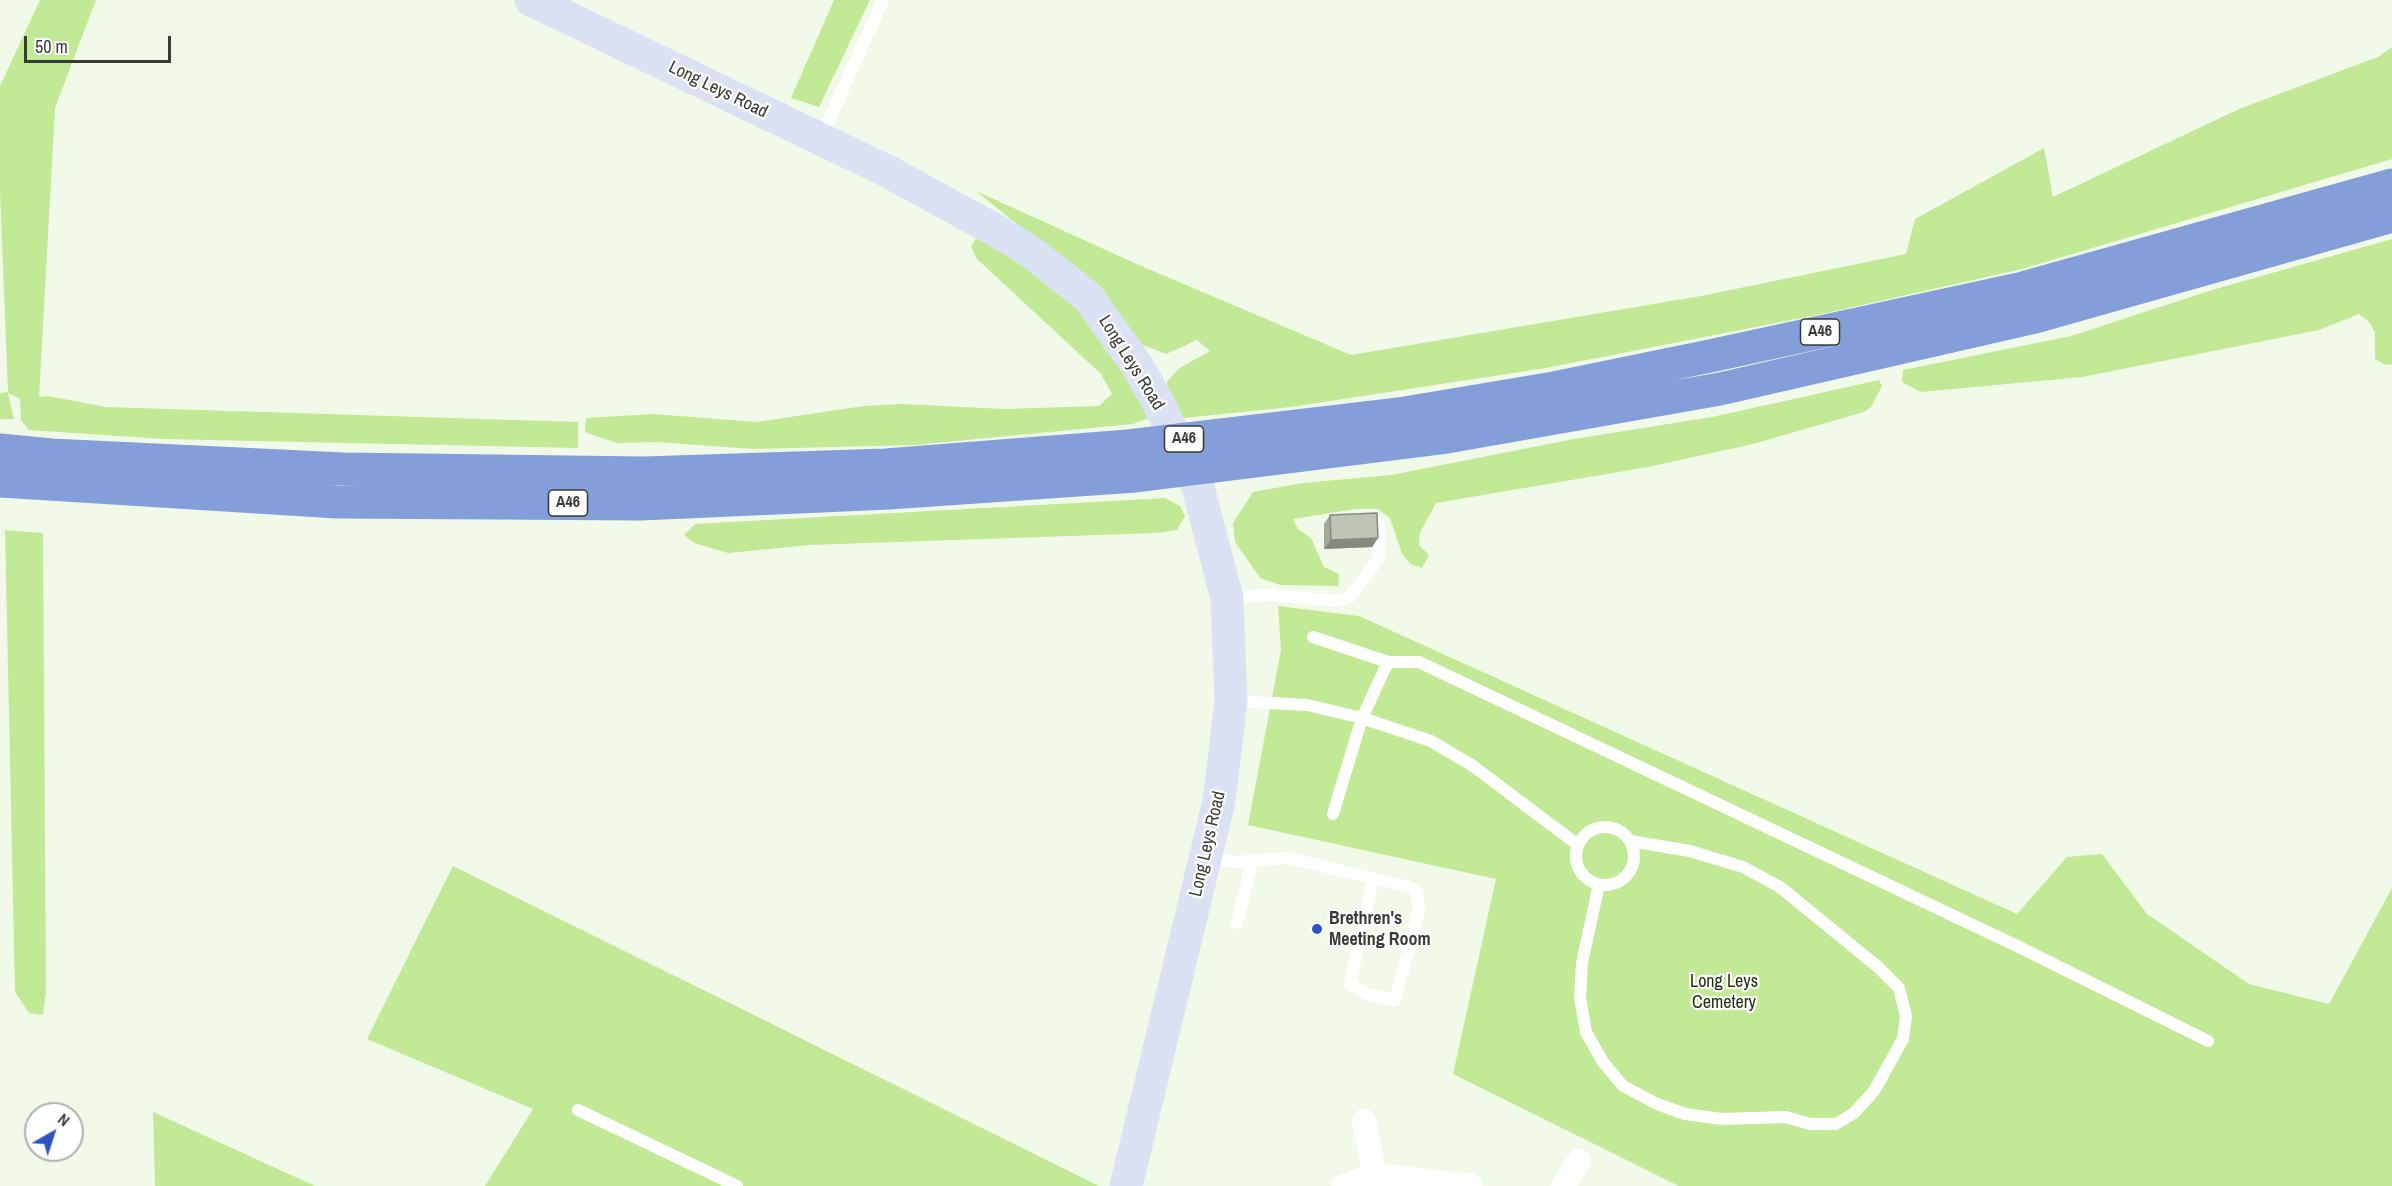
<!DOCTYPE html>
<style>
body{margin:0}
#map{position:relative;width:2392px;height:1186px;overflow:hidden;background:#f1fae8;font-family:"Archivo Narrow",sans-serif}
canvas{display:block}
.north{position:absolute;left:24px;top:1102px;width:60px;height:60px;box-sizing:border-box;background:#fff;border:2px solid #afb1ae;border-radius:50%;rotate:39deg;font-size:16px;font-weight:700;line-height:24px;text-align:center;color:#373b34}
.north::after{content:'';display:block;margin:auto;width:21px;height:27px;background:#2c53c3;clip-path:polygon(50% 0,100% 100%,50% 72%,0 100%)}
.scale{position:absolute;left:24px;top:36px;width:147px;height:27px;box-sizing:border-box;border:3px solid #373b34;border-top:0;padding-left:8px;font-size:18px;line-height:21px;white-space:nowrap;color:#373b34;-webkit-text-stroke:4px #fff;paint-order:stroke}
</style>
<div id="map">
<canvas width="2392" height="1186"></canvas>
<div class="north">N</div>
<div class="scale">50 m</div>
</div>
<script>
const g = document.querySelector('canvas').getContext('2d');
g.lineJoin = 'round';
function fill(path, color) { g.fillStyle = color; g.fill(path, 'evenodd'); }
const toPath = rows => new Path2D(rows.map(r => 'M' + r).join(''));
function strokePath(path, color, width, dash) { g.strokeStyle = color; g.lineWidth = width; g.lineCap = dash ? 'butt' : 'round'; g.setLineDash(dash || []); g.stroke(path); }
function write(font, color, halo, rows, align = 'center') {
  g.font = font + ' "Archivo Narrow",sans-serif'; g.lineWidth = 4.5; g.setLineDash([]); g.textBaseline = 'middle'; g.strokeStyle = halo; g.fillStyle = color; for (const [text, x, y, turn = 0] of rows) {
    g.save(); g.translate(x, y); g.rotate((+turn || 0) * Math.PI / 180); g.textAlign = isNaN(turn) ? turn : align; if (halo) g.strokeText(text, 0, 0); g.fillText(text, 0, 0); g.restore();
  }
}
fill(toPath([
 [40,0,96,0,55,108,39,397,48,396,106,407,578,422,578,448,164,439,29,430,21,420,20,399,8,393,14,419,0,419,0,393,8,392,0,191,0,86],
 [834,0,870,0,819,107,791,98],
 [2392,47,2392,159,2022,269,1822,314,1546,368,1291,407,1184,418,1168,395,1167,382,1178,369,1210,351,1197,340,1166,354,1132,341,1038,241,976,191,1139,265,1351,355,1701,296,1906,254,1915,219,2044,148,2053,197,2239,109,2378,57],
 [978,235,1062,293,1106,337,1149,418,1133,424,915,445,752,449,657,442,617,443,585,432,586,418,653,414,756,422,864,406,902,404,1004,409,1099,406,1112,394,1101,374,977,259,971,246],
 [2392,239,2392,364,2386,365,2375,359,2375,332,2369,322,2359,314,2319,330,2082,377,1921,392,1902,382,1903,370,2071,336,2212,290],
 [1879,380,1882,386,1871,407,1864,412,1753,444,1648,467,1436,503,1420,533,1419,545,1429,555,1422,568,1410,564,1402,554,1390,518,1378,509,1356,509,1293,519,1298,529,1311,538,1324,567,1339,574,1338,586,1280,585,1260,578,1235,542,1233,523,1253,492,1303,483,1391,475,1574,439,1712,417],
 [1165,498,1180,506,1185,516,1177,530,1157,533,810,545,728,553,694,543,684,535,695,524],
 [5,530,43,533,46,992,43,1015,29,1013,15,992],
 [1278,606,1359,616,2017,914,2067,857,2102,854,2147,914,2249,984,2329,1004,2392,888,2392,1186,1679,1186,1453,1074,1496,879,1248,825,1281,650],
 [453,866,1099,1186,485,1186,533,1109,367,1039],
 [153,1112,315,1186,155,1186]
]), '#c2e995');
strokePath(toPath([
 [821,138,883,0],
 [1228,598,1271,595,1337,601,1350,597,1379,558,1379,524],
 [1313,637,1388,662,1362,718,1333,814],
 [1388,662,1419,662,2017,946,2208,1041],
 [1233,701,1307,705,1362,718,1431,741,1473,766,1578,845],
 '1576 856a29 29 0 1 1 58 0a29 29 0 1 1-58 0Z',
 [1207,856,1235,862,1288,858,1410,887,1417,893,1419,910,1395,1000,1369,995,1350,984,1373,880],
 [1599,884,1582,963,1580,997,1586,1032,1603,1062,1623,1086,1657,1104,1685,1114,1722,1119,1786,1117,1810,1124,1836,1124,1854,1113,1874,1091,1903,1039,1906,1016,1899,988,1878,967,1780,887,1743,867,1690,851,1630,841],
 [1237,923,1253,859],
 [578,1110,737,1186]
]), '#fff', 12);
strokePath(toPath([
 [1364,1121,1375,1175],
 [1343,1186,1375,1175,1471,1186],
 [1563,1186,1579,1161]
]), '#fff', 24);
strokePath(toPath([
 [531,0,887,171,1004,235,1035,255,1089,298,1138,367,1160,406,1197,484,1227,598,1231,701,1219,801,1126,1186]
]), '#dae2f4', 33);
strokePath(toPath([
 [0,450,51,455,344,469,644,473,886,465,1128,446,1399,414,1554,388,1710,356,2023,288,2392,185],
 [0,481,337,502,641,504,889,493,1136,476,1441,438,1720,389,2031,318,2392,216]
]), '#849ed9', 33);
fill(toPath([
 [1330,515,1378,538,1372,547,1324,549,1324,524]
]), '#a3a99c');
fill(toPath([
 [1378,538,1372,547,1324,549,1331,540]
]), '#848a7f');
const building = toPath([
 [1377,513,1378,538,1331,540,1330,515,1377,513]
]);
fill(building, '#bdc5b5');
strokePath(building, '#848a7f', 1.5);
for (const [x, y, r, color] of [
 [1317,929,6,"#2c53c3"]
]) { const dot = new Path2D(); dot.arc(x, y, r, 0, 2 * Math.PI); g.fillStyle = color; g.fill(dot); strokePath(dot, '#fff', 2); }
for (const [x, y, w] of [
 [1820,332,39],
 [1184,439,39],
 [568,503,39]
]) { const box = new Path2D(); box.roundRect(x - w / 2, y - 13, w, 26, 4.5); g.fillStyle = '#fff'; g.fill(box); strokePath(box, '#373b34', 1.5); }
write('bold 16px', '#373b34', null, [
 ["A46",1820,332],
 ["A46",1184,439],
 ["A46",568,503]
]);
write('18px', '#373b34', '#fff', [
 ["Long Leys Road",718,90,26],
 ["Long Leys Road",1131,363,58],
 ["Long Leys Road",1208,844,-77]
]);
write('bold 18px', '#373b34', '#fff', [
 ["Brethren's",1329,919],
 ["Meeting Room",1329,940]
], 'left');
write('18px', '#202f0c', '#fff', [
 ["Long Leys",1724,982],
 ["Cemetery",1724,1003]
]);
</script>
